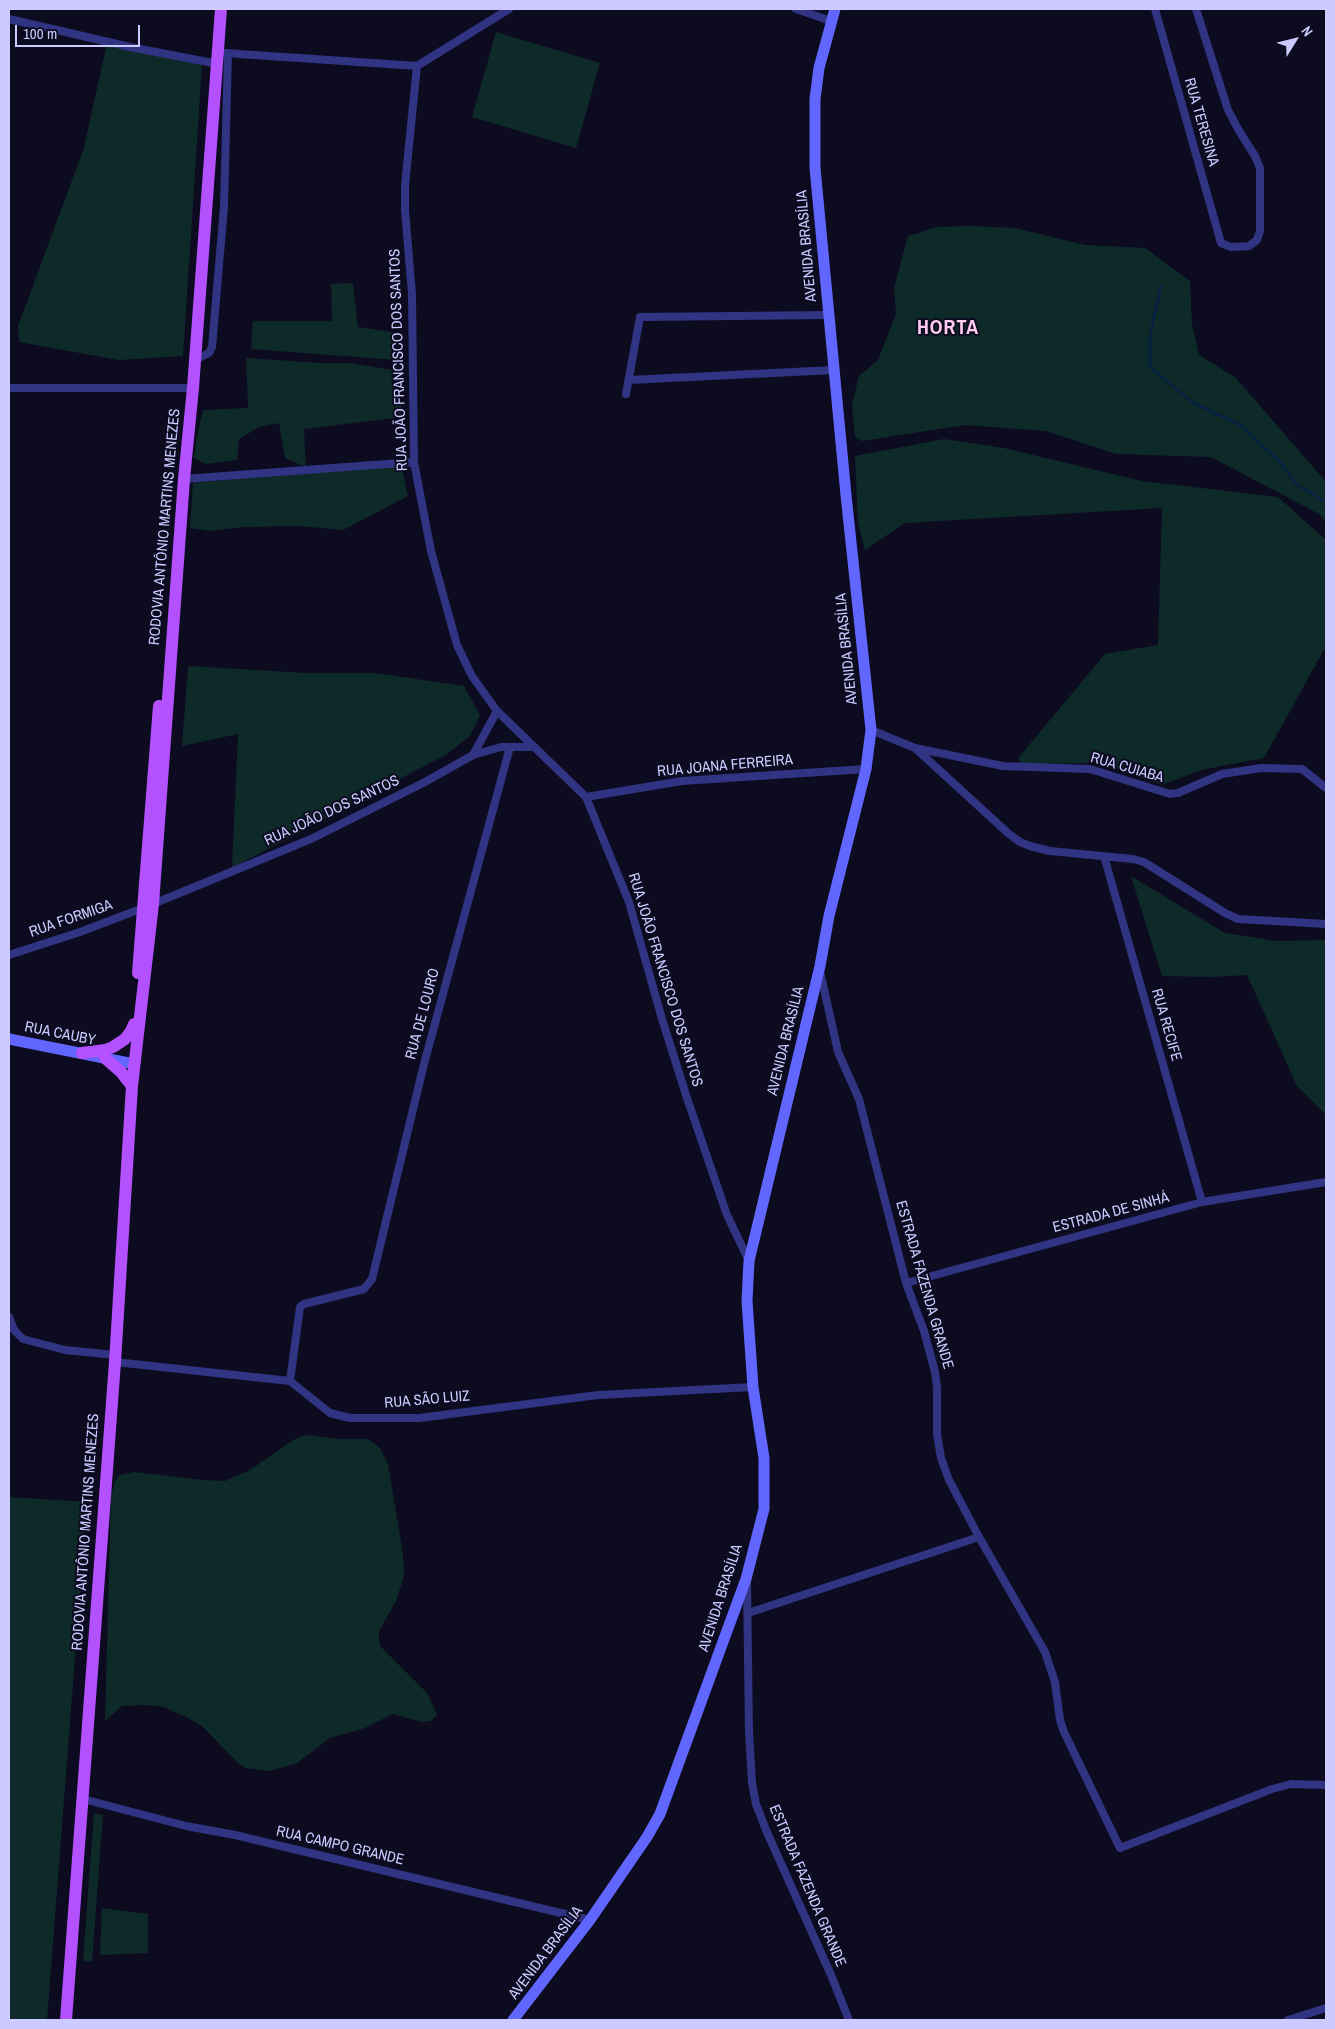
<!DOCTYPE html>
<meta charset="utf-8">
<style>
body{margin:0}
#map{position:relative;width:1335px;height:2029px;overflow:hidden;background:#0d0b20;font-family:"Archivo Narrow",sans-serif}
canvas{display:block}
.frame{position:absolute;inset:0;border:10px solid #cccaff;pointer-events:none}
.north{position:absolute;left:1270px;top:15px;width:50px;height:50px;-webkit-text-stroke:4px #0d0b20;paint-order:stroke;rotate:54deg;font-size:14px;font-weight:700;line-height:20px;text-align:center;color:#cccaff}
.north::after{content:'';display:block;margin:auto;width:18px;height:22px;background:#cccaff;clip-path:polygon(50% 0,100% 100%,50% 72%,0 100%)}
.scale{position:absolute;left:15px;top:25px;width:125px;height:22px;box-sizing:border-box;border:2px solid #cccaff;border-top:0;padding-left:6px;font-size:15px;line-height:18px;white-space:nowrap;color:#cccaff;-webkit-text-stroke:4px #0d0b20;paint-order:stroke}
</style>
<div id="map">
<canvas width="1335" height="2029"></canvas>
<div class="frame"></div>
<div class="north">N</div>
<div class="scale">100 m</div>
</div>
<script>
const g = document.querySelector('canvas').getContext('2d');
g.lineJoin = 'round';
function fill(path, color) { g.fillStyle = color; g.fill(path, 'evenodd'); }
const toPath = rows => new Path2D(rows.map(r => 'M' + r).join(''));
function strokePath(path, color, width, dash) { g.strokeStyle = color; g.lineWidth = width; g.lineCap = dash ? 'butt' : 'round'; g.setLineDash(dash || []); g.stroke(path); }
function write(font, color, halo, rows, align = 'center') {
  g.font = font + ' "Archivo Narrow",sans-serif'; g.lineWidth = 4; g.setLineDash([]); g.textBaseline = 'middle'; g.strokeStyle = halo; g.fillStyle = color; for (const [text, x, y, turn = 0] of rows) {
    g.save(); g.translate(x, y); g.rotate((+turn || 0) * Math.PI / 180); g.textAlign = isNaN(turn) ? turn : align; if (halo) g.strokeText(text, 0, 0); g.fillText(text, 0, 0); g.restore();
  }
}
fill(toPath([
 [496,32,600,63,576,148,472,117],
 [107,43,202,65,183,356,119,360,19,342,18,326,84,148],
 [970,226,1015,228,1085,245,1145,248,1190,281,1192,324,1199,355,1235,377,1326,482,1326,522,1319,514,1211,457,1116,454,1046,431,965,425,862,441,855,437,852,404,859,376,878,360,896,314,894,288,908,236,937,227],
 [353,283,358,327,397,333,397,360,251,349,253,321,332,321,331,284],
 [246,358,321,363,350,363,399,371,402,417,304,429,306,467,285,458,279,423,259,427,239,439,237,460,206,464,194,458,197,436,203,410,248,408],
 [944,439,1004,448,1142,481,1278,497,1326,540,1326,646,1264,758,1201,770,1162,785,1099,763,1020,764,1019,757,1105,654,1158,645,1162,508,905,523,865,550,858,523,855,456],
 [401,463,408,496,343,530,300,526,244,527,209,531,190,528,193,483],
 [188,666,306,673,375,673,464,686,480,715,470,736,447,754,232,868,238,734,182,746],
 [1131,876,1225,933,1277,941,1326,940,1326,1115,1297,1086,1247,975,1213,977,1162,976],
 [311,1435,337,1439,368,1439,380,1448,388,1464,403,1554,404,1576,396,1601,379,1631,379,1639,380,1646,428,1694,437,1715,431,1721,422,1722,393,1714,365,1728,330,1738,297,1763,270,1771,245,1768,238,1763,202,1726,188,1718,164,1707,146,1705,122,1706,105,1721,111,1496,115,1481,120,1475,135,1472,202,1480,225,1481,250,1470,293,1440,303,1436],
 [9,1497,87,1502,47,2020,9,2020],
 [94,1813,103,1815,92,1962,83,1961],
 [102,1908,148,1914,148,1953,100,1955]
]), '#0d2a28');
strokePath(toPath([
 [1161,286,1150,336,1150,367,1192,402,1240,425,1281,463,1296,484,1326,502]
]), '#072043', 2.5);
strokePath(toPath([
 [796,9,831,21],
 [1155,9,1221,243,1231,247,1249,246,1257,240,1260,231,1260,168,1255,156,1238,129,1228,110,1196,9],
 [9,19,130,47,213,63],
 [225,53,417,66,509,9],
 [417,66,405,185,405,210,412,294,414,462,431,551,457,645,472,676,497,711,586,797,629,902,662,1019,687,1098,727,1215,749,1261],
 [195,360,209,353,212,347,224,207,228,53],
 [629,380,834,370],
 [9,388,187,388],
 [626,394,640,317,829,315],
 [184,479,414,462],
 [871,730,915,748,1009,834,1020,842,1030,846,1050,851,1133,859,1144,862,1225,913,1238,919,1326,924],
 [915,748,1003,766,1090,769,1170,794,1178,793,1222,774,1261,768,1302,769,1326,788],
 [473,755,501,747,532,747],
 [586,797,682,781,866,769],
 [1104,856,1202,1202],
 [153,904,311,839,425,782,473,755,497,711],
 [9,955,80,932,143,908],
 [820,971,838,1052,859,1099,906,1283,924,1331,935,1372,937,1387,937,1434,941,1458,949,1480,979,1537,1045,1652,1055,1682,1060,1720,1064,1732,1120,1848,1272,1789,1291,1784,1326,1785],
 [906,1283,1202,1202,1326,1182],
 [9,1317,14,1330,23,1339,65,1350,115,1355],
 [115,1362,290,1381,330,1413,350,1418,419,1418,598,1395,753,1387],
 [290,1381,300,1307,304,1304,364,1289,372,1279,424,1064,510,747],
 [747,1584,749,1732,752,1783,756,1804,766,1830,831,1975,849,2020],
 [748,1613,979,1537],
 [83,1799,186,1826,235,1835,590,1920],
 [1288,2020,1326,2008]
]), '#313383', 8);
strokePath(toPath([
 [9,1039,134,1064],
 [513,2020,590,1920,647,1837,660,1814,746,1579,764,1509,764,1458,753,1387,747,1301,749,1261,820,966,829,916,866,769,871,730,846,495,815,168,815,99,819,68,835,9]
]), '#6166ff', 11);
strokePath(toPath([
 [138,973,159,706],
 [82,1053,105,1050,113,1047,125,1039,131,1031,134,1024],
 [105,1058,121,1072,132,1086],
 [66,2020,115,1362,132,1086,153,904,184,479,193,388,221,9]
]), '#b451ff', 12);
write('15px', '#cccaff', '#0d0b20', [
 ["RUA TERESINA",1201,122,74],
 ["AVENIDA BRASÍLIA",807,246,-95],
 ["RUA JOÃO FRANCISCO DOS SANTOS",399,360,-92],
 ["RODOVIA ANTÔNIO MARTINS MENEZES",165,527,-85],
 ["AVENIDA BRASÍLIA",847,649,-96],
 ["RUA JOANA FERREIRA",725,766,-5],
 ["RUA CUIABA",1127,768,16],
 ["RUA JOÃO DOS SANTOS",332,811,-25],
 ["RUA FORMIGA",71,919,-19],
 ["RUA JOÃO FRANCISCO DOS SANTOS",665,980,73],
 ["RUA DE LOURO",423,1014,-75],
 ["RUA RECIFE",1166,1025,74],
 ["RUA CAUBY",60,1034,11],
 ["AVENIDA BRASÍLIA",786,1041,-76],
 ["ESTRADA DE SINHÁ",1111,1213,-15],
 ["ESTRADA FAZENDA GRANDE",924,1285,74],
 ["RUA SÃO LUIZ",427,1400,-5],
 ["RODOVIA ANTÔNIO MARTINS MENEZES",86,1532,-86],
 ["AVENIDA BRASÍLIA",721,1598,-72],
 ["RUA CAMPO GRANDE",340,1846,13],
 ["ESTRADA FAZENDA GRANDE",807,1886,67],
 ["AVENIDA BRASÍLIA",546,1953,-53]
]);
g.letterSpacing = '1px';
write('bold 20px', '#ffccef', '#0d0b20', [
 ["HORTA",948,329]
]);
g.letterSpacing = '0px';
</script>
